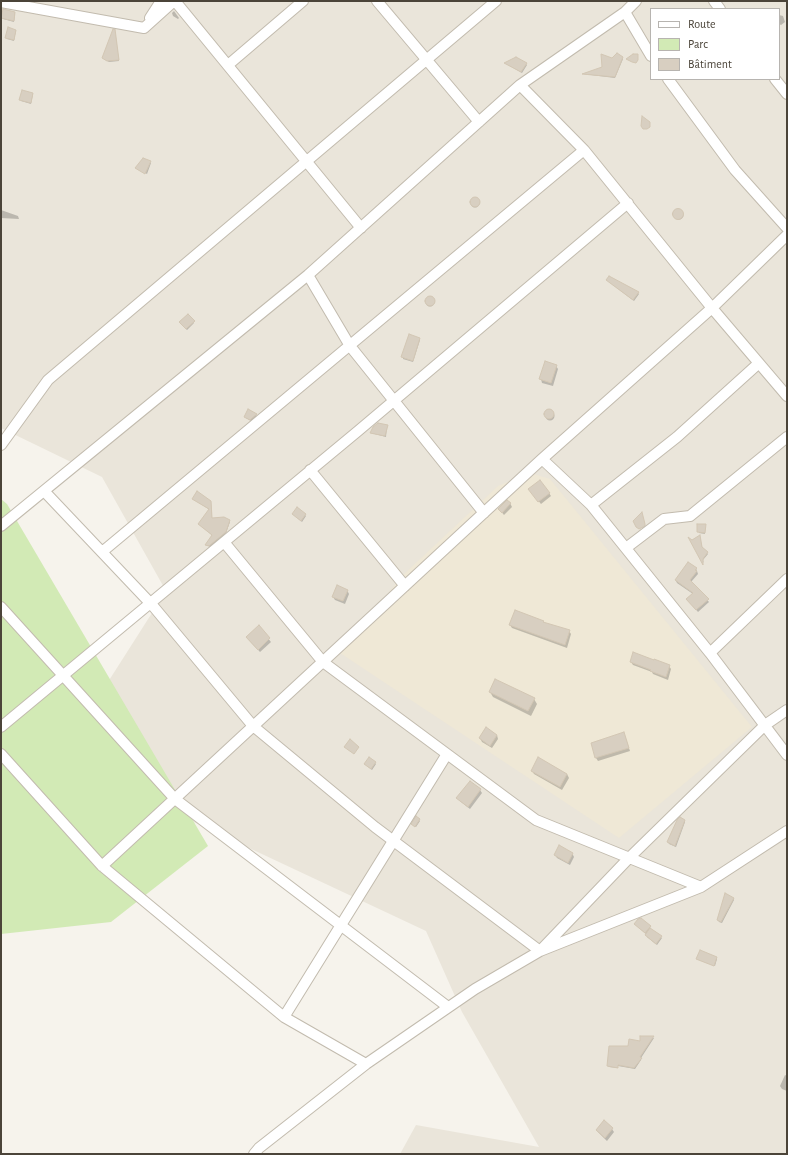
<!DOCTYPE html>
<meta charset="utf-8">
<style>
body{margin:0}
#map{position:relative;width:788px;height:1155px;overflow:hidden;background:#f6f3ec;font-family:"Alegreya Sans",sans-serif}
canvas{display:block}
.frame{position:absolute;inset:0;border:2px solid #4b4439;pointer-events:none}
.legend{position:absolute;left:650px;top:8px;width:130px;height:72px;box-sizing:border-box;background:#fff;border:1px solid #b7b4b0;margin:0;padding:5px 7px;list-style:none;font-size:12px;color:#4b4439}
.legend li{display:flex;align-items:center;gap:8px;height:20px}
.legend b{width:20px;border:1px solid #b7b4b0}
</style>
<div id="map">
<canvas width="788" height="1155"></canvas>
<div class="frame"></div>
<ul class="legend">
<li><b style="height:5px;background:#fff"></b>Route</li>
<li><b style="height:11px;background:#d2eab5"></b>Parc</li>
<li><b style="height:11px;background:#d8cfc1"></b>Bâtiment</li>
</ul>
</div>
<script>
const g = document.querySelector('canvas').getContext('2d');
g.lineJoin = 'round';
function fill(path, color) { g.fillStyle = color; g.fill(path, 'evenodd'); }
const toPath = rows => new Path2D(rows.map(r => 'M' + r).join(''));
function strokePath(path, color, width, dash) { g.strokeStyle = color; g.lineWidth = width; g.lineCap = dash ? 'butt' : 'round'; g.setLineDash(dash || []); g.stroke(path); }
fill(toPath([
 [1,1,787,1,787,1154,400,1154,416,1125,539,1147,462,1012,426,931,166,809,62,754,166,591,102,477,1,428],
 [651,9,779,9,779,79,651,79]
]), '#eae5da');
fill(toPath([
 [530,473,550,479,752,727,619,838,340,653,403,575,498,486]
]), '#efe8d6');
fill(toPath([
 [1,499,7,504,208,846,111,922,1,934]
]), '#d2eab5');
fill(toPath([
 [174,11,179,18,178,19,173,16,172,13],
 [15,13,14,22,3,19,2,18],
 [779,15,783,16,785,22,781,25,779,24],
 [16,30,14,41,7,39,6,38],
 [115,32,119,61,109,62,103,58],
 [622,58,623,59,615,78,583,74,604,68,612,59],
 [505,63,526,64,527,65,522,73],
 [23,91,33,94,31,104,21,101],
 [143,159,151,163,147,174,137,167],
 '470.5 203a4.5 4.5 0 1 1 9 0a4.5 4.5 0 1 1-9 0Z',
 [1,210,18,216,19,219,1,218],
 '674.5 215a4.5 4.5 0 1 1 9 0a4.5 4.5 0 1 1-9 0Z',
 [608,281,638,293,639,294,634,301],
 '425.5 302a4.5 4.5 0 1 1 9 0a4.5 4.5 0 1 1-9 0Z',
 [194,321,194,323,187,330,181,324],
 [419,339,420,340,413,362,403,359,403,357],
 [556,366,558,369,553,386,542,383,541,379],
 [249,411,257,416,251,421,246,418],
 '545.5 416a4.5 4.5 0 1 1 9 0a4.5 4.5 0 1 1-9 0Z',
 [387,426,386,437,371,433],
 [532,493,549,493,551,496,541,504],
 [193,499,211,501,212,519,229,521,230,522,226,533,210,547,207,545,213,536,200,525,210,510],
 [510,503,512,507,504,515,499,509],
 [293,514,305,515,306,516,302,522],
 [698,525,705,525,705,534,699,533],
 [700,536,702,548,708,554,703,560,704,563,691,541],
 [696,568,698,574,691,582,709,602,698,612,687,599,693,594,677,583,676,581],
 [347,590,349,594,345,604,335,600,333,597],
 [543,621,544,623,569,631,571,634,567,648,512,628,510,625],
 [259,627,271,642,260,652,249,640],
 [631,662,669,666,671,669,668,680,653,674,652,672,633,665],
 [490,692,534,699,537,704,531,716,493,697],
 [497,735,498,739,492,748,482,742,480,738],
 [625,736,630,751,598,761,596,758],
 [375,763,376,764,372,770,365,764],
 [532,771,567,774,569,778,562,790,534,774],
 [470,782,480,790,482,793,470,809,460,801,458,798],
 [419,820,420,821,416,827,413,825],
 [685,820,685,822,676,847,669,844,668,842],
 [572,853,574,857,570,865,557,858,555,855],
 [733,898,734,900,722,923,719,922,718,920],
 [635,924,650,926,650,929,662,938,657,945,647,937,647,935],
 [717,958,717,959,715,966,697,959],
 [641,1037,654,1038,641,1058,641,1060,635,1069,618,1066,618,1068,609,1067,608,1066,629,1047,641,1042],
 [785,1075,787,1076,787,1091,782,1089,780,1086],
 [612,1129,614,1132,607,1141,597,1131]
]), '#0003');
const building = toPath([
 [3,9,15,12,14,21,1,18,3,9],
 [8,27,16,30,14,40,5,38,8,27],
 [113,29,115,29,119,60,107,61,102,58,113,29],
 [617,53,623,57,615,77,582,74,602,67,601,54,612,58,617,53],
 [633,54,638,54,638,60,636,63,632,62,626,59,633,54],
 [516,57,527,63,521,72,504,63,516,57],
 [22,90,33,93,31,103,19,100,22,90],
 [642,116,650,122,650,127,647,129,643,129,641,126,642,116],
 [143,158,151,161,145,174,135,168,143,158],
 '470 202a5 5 0 1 1 10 0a5 5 0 1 1-10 0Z',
 '672.5 214a5.5 5.5 0 1 1 11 0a5.5 5.5 0 1 1-11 0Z',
 [609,276,639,292,633,300,606,280,609,276],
 '425 301a5 5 0 1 1 10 0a5 5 0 1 1-10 0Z',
 [188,314,195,321,186,329,179,322,188,314],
 [409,334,420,338,413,361,401,357,409,334],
 [545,361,557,365,551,383,539,379,545,361],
 [248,409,257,414,250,420,244,417,248,409],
 '544 414a5 5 0 1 1 10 0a5 5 0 1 1-10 0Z',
 [378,423,388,425,385,436,370,433,373,427,378,423],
 [540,480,550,493,538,502,528,489,540,480],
 [197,491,211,501,212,518,224,517,230,520,226,532,209,546,205,545,212,535,198,524,209,509,192,499,197,491],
 [507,500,511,503,502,513,498,509,507,500],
 [297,507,306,514,301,521,292,514,297,507],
 [642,512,645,524,645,526,639,529,636,527,633,521,642,512],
 [697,524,706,524,705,533,697,532,697,524],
 [700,535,702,547,708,552,703,559,703,565,688,537,692,540,700,535],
 [688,562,697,568,695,570,697,571,690,580,709,599,696,610,686,599,693,593,675,580,688,562],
 [337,585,348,590,343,601,332,597,337,585],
 [515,610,544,621,543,622,570,630,565,645,509,625,515,610],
 [259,625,270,638,258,650,246,637,259,625],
 [633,652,654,660,654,659,670,665,666,677,650,671,651,670,630,662,633,652],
 [495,679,535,698,528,711,489,692,495,679],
 [486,727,497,735,490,746,479,738,486,727],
 [624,732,629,748,595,758,591,743,624,732],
 [350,739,359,747,354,754,344,747,350,739],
 [369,757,376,762,371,769,364,764,369,757],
 [538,757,567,774,560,787,531,771,538,757],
 [470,781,481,789,468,807,456,798,470,781],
 [416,816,420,819,415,827,411,824,416,816],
 [680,817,685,820,675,846,667,842,677,820,680,817],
 [559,845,573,853,568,863,554,855,559,845],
 [725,893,734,898,721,922,717,920,725,893],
 [641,918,651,926,645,933,634,924,638,919,641,918],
 [650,928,662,936,656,944,645,935,650,928],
 [700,950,717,957,714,966,696,959,700,950],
 [640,1036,654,1036,640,1057,642,1058,634,1068,618,1065,618,1068,607,1066,609,1046,628,1046,629,1039,640,1041,640,1036],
 [604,1120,613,1128,605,1138,596,1130,604,1120]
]);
fill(building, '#d8cfc1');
strokePath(building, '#d3c7b4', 1);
const street = toPath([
 [175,1,361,228],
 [377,1,479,122],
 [714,1,720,9],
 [1,2,144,28,174,1],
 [625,12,651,56],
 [150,18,161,1],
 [228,65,303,1],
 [668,79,735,170,787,228],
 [775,79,787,94],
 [520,85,584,150,712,308,787,396],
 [308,275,350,346,484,513],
 [1,445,48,380,496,1],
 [542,459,591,505,710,653,787,755],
 [310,470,405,586],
 [44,491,153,606,253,726,375,827,540,951,701,887,787,831],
 [591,505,677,437,759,363],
 [1,526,308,275,520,85,625,12,636,1],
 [224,542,323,662,536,820,701,887],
 [626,548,664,519,690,516,787,437],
 [102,552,584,150],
 [1,607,175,799,448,1007],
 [710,653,787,579],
 [1,727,358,431,628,203],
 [1,754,102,866,284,1017,366,1064],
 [102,866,542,459,712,308,787,235],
 [284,1017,447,754],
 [254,1154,259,1148,366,1064,475,989,540,951,629,858,765,725,787,710]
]);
strokePath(street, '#c2bbae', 12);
strokePath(street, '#fff', 10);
</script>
